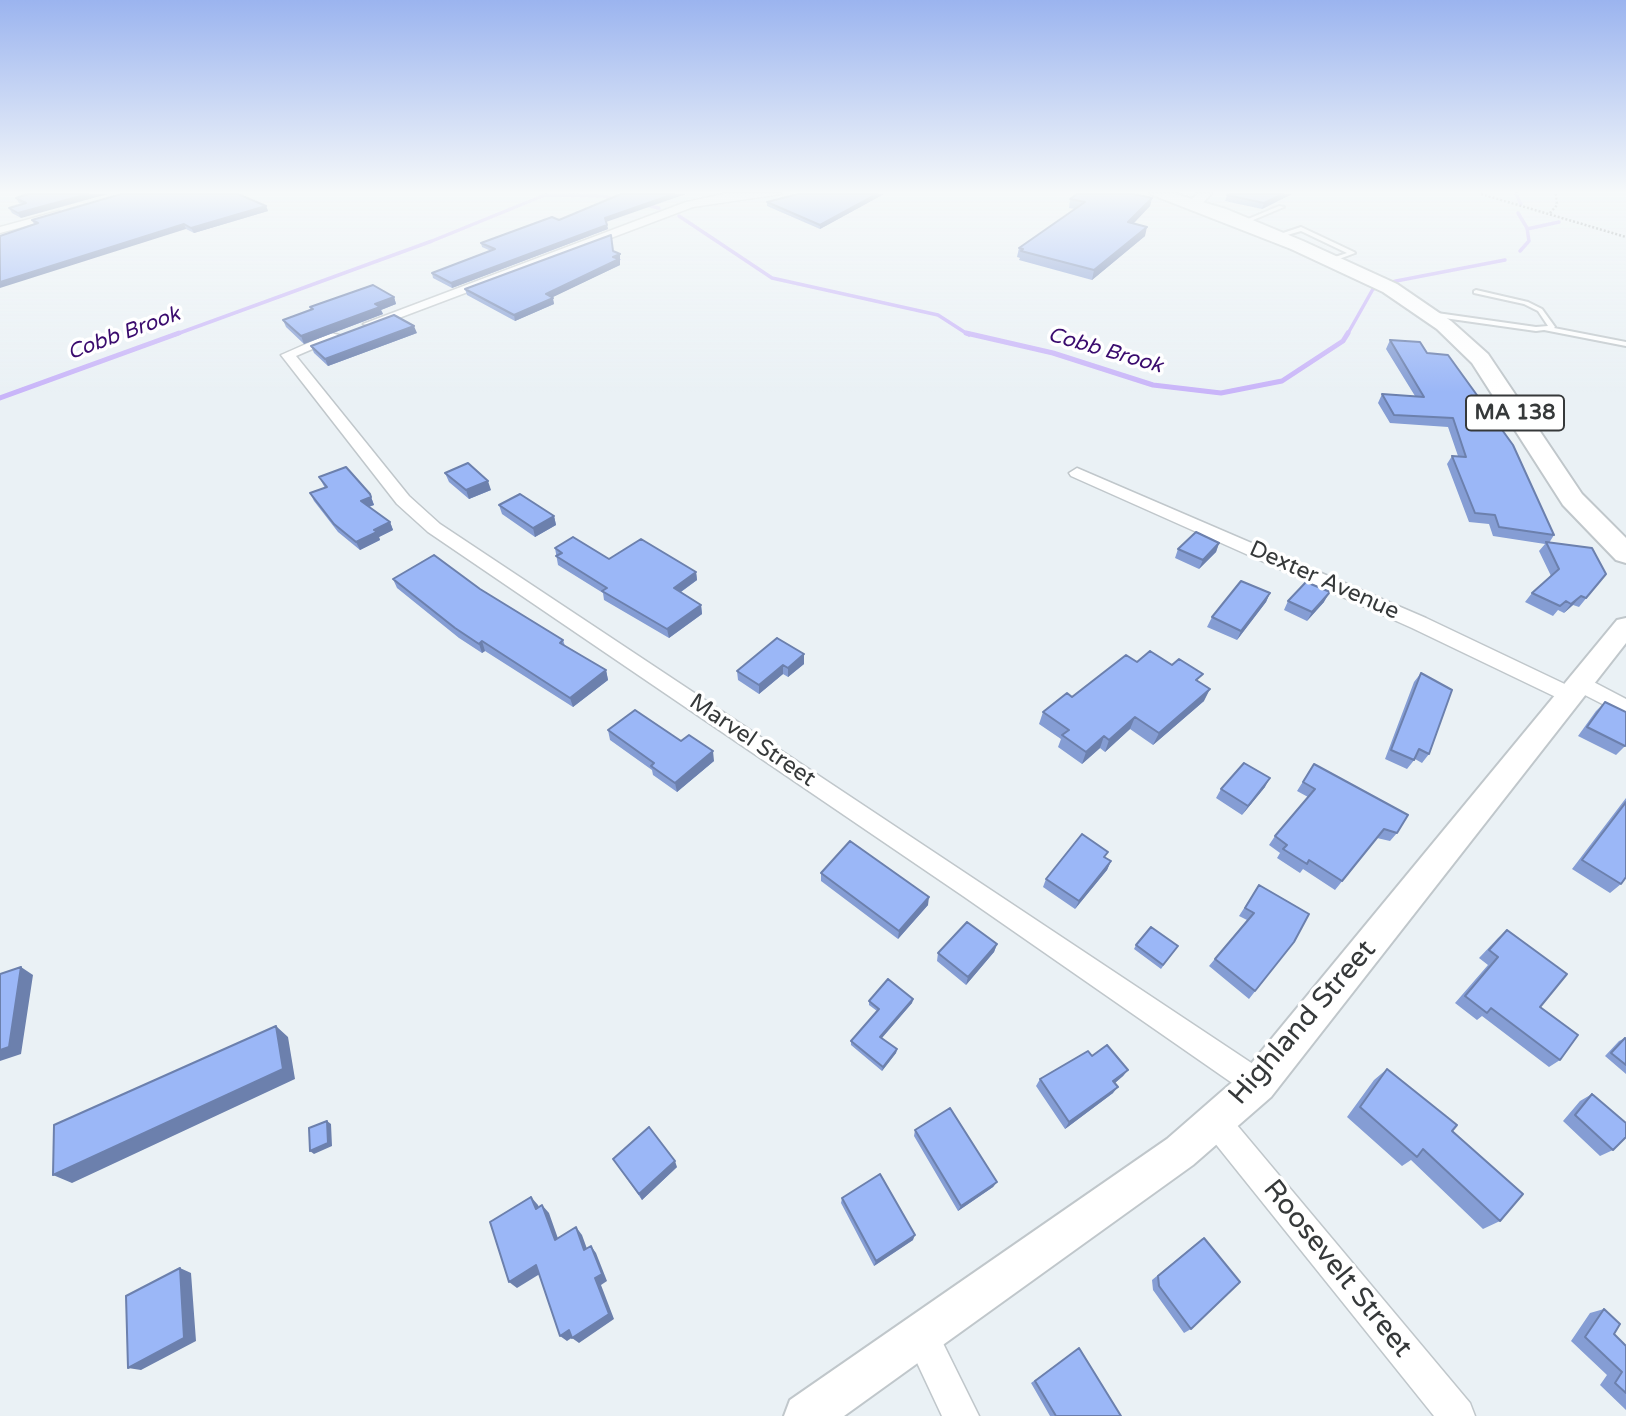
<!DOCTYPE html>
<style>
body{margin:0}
canvas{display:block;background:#eaf1f5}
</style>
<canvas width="1626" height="1416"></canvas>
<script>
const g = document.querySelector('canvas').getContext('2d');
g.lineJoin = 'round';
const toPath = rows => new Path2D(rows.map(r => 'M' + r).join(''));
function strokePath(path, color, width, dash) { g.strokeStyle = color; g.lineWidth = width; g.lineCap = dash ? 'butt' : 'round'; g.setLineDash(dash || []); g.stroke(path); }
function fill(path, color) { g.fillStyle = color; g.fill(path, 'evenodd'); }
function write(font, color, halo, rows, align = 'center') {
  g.font = font + ' "Varela Round",sans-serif'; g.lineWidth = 7; g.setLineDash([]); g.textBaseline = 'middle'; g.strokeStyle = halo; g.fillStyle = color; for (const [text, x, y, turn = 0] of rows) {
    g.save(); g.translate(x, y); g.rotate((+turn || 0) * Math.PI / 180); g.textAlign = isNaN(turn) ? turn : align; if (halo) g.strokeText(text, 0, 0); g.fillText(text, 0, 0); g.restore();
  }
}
strokePath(toPath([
 [1516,194,1521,204],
 [642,204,659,208],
 [1518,213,1527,228,1529,241,1520,251],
 [679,216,772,278,938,315,969,335],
 [1527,229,1559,222],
 [174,335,432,241,545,195,603,196,620,200],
 [1347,335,1373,289,1396,281,1505,260]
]), '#c9b5f9', 3.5);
strokePath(toPath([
 [966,333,1053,353,1153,385,1221,393,1282,381,1343,341,1348,333],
 [0,398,179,333]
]), '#c9b5f9', 5);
const service = toPath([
 [1279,206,1284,207,1246,223,1241,222,1279,206],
 [1301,227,1354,252,1355,253,1331,262,1328,260,1329,259,1347,253,1301,231,1277,238,1274,236,1301,227],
 [1476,290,1528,302,1542,309,1555,327,1554,328,1626,342,1626,346,1544,330,1536,331,1430,316,1427,314,1430,312,1536,327,1548,326,1538,311,1524,304,1474,293,1474,291,1476,290]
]);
const minor = toPath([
 [724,194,781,194,693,207,375,327,363,324,686,202,724,194],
 [59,211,64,214,63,216,0,233,0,227,59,211],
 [331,333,343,336,296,356,409,496,440,524,1268,1074,1272,1084,1268,1094,1258,1098,1248,1094,963,896,428,532,397,504,281,355,331,333],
 [1077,468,1426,618,1571,687,1569,683,1572,678,1586,678,1626,699,1626,716,1577,691,1579,695,1576,700,1562,700,1412,628,1071,476,1069,473,1077,468],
 [1216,1107,1226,1112,1470,1403,1475,1416,1434,1416,1206,1132,1201,1122,1206,1112,1216,1107],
 [921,1318,933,1323,979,1416,942,1416,904,1335,909,1323,921,1318]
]);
const tertiary = toPath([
 [1197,194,1211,194,1199,207,1189,207,1187,204,1197,194],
 [1626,618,1626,643,1271,1097,1193,1165,844,1416,784,1416,790,1400,1167,1139,1245,1071,1617,620,1626,618]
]);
const primary = toPath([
 [1150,194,1175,194,1226,209,1303,241,1397,284,1451,321,1488,354,1582,494,1626,538,1626,563,1616,560,1563,505,1472,363,1437,329,1383,292,1291,249,1150,194]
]);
strokePath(service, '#c0c7cb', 4);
strokePath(minor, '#c0c7cb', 3);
strokePath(tertiary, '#c0c7cb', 4);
strokePath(primary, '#c0c7cb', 4);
strokePath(toPath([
 [1481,194,1626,237],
 [1550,213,1557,205,1556,194]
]), '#8e9396', 2.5, [2, 2]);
fill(service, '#fff');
fill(minor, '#fff');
fill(tertiary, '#fff');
fill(primary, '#fff');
fill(toPath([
 [28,194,21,218,12,213,9,208,22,204,19,203,16,198],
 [789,194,884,194,820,229,767,206,767,202,793,195],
 [1292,194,1262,209,1225,201,1227,195],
 [1152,198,1150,206,1134,223,1145,236,1092,280,1019,260,1020,258,1017,257,1019,248,1075,209,1069,208,1070,199],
 [266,206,268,211,194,233,186,229,34,224,32,220],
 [559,220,606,222,608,229,452,288,433,278,432,273,491,251,482,247,481,243],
 [613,251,621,260,619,260,620,265,552,297,554,304,515,321,467,295,465,289],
 [394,297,396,304,381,310,383,314,304,344,286,327,283,320,311,310,310,307],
 [417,333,328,366,314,353,311,346],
 [1390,340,1554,535,1549,543,1606,574,1579,607,1573,605,1564,613,1558,610,1553,616,1525,602,1532,593,1551,576,1539,551,1545,544,1493,536,1489,524,1469,522,1447,464,1452,456,1458,456,1448,427,1390,423,1378,403,1382,394,1415,396,1386,349],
 [445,473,491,490,469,499,449,482],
 [319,477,370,494,374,505,369,507,390,522,393,530,379,537,380,540,360,550,338,532,314,501,310,493,325,488],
 [499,505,554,516,556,525,535,537,502,514],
 [1219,543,1216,552,1199,569,1175,558,1178,549],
 [555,548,609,559,696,572,697,580,681,592,701,605,702,614,669,638,604,600,603,593,558,565],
 [393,579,480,589,563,640,565,646,606,670,608,680,573,707,485,651,482,653,459,638,397,588],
 [1270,593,1266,602,1237,640,1207,627,1212,617],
 [1288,601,1324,602,1307,621,1284,610],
 [804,654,804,664,788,677,783,674,759,694,738,680,737,671],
 [1137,662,1199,682,1204,701,1153,745,1130,729,1105,752,1100,748,1082,764,1058,747,1061,739,1039,724,1043,712],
 [1421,673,1429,754,1422,763,1415,759,1407,769,1385,759,1414,682],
 [1605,702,1626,745,1616,755,1578,736,1596,711],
 [608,730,681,741,714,761,677,792,653,775,652,770,610,740],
 [1314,764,1397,833,1390,841,1377,838,1335,890,1303,869,1300,873,1277,858,1280,853,1269,845,1275,836,1308,797,1297,791],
 [1265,787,1242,815,1216,798,1221,789],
 [1626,798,1626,877,1621,884,1610,893,1572,869],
 [1108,852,1105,857,1111,861,1107,870,1075,909,1043,887,1046,879],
 [821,873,928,905,898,939,821,881],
 [1259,885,1294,942,1249,999,1209,966,1247,920,1239,916],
 [1507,930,1540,1007,1560,1060,1549,1067,1482,1016,1477,1020,1455,1003,1488,965,1479,958,1498,938],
 [997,944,994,952,966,985,937,961,938,953],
 [1136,945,1178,946,1161,969,1134,949],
 [913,999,912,1003,882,1038,897,1049,896,1053,882,1071,851,1045,851,1041,877,1011,869,1005,869,1001],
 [1625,1038,1626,1039,1626,1074,1605,1056,1619,1041],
 [1092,1056,1128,1070,1123,1076,1115,1083,1113,1093,1065,1129,1036,1086,1040,1079],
 [1387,1069,1452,1131,1500,1221,1483,1229,1411,1160,1402,1166,1347,1117,1374,1080],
 [1592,1094,1613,1150,1600,1156,1563,1121,1580,1101],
 [915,1130,997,1182,993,1187,958,1211,914,1136],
 [613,1159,677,1167,642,1200],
 [842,1198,913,1240,874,1266,841,1203],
 [1197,1243,1191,1329,1184,1333,1153,1290,1152,1280],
 [1604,1309,1614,1334,1626,1346,1626,1410,1600,1385,1607,1375,1571,1341,1590,1313],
 [1079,1348,1121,1416,1050,1416,1031,1383]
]), '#859dd4');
fill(toPath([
 [88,194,108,194,21,218,18,213],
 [674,194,686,194,606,222,605,218],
 [877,194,884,194,820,229,820,225],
 [1283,194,1292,194,1262,209,1264,203],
 [1152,198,1150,206,1126,231,1128,222],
 [266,206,268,211,194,233,191,228],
 [184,224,186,229,0,288,0,282],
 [607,225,608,229,452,288,451,283],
 [1147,227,1145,236,1092,280,1094,270],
 [620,254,620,265,547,300,546,294,613,257],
 [394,297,396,304,381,310,383,314,304,344,301,336],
 [553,298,554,304,515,321,514,315],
 [414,326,417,333,328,366,325,359],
 [488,481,491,490,469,499,466,490],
 [371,497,374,505,364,508,361,501],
 [554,516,556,525,535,537,533,528],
 [390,522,393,530,379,537,380,540,360,550,356,542,374,530],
 [1219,543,1216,552,1199,569,1203,560],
 [696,572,697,580,675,596,674,588],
 [1330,592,1324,602,1307,621,1312,612],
 [1270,593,1266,602,1237,640,1241,631],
 [1581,596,1573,605,1564,613,1571,604],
 [701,605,702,614,669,638,667,629],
 [482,641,485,651,482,653,479,644],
 [804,654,804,664,788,677,788,668],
 [783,665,783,674,759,694,759,685],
 [606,670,608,680,573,707,570,698],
 [1210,689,1204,701,1153,745,1159,733],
 [1135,717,1130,729,1105,752,1109,740],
 [1104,736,1100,748,1082,764,1086,752],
 [713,751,714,761,677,792,675,783],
 [1270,778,1265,787,1242,815,1248,806],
 [1111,861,1107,870,1075,909,1079,901],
 [929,897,928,905,898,939,899,931],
 [997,944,994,952,966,985,968,977],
 [21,967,33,975,21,1054,0,1061,0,1050],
 [913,999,912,1003,880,1040,880,1037],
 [276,1026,288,1037,295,1079,72,1183,53,1175],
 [897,1049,896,1053,882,1071,883,1067],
 [1128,1070,1123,1076,1109,1088,1113,1081],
 [1118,1087,1113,1093,1065,1129,1069,1122],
 [327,1121,331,1124,332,1146,314,1154,310,1151],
 [675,1161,677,1167,642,1200,639,1194],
 [997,1182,993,1187,958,1211,961,1206],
 [531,1197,538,1205,543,1217,536,1209],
 [542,1205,549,1213,561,1247,555,1240],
 [576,1227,582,1235,590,1257,584,1250],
 [915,1235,913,1240,874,1266,876,1261],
 [591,1246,596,1253,607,1281,601,1285,614,1319,579,1343,572,1338,595,1278],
 [536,1265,543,1272,517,1288,509,1282],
 [180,1268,191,1273,196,1341,141,1370,128,1368],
 [569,1330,576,1335,567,1341,560,1336]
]), '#6c80ad');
const building = toPath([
 [28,194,88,194,18,213,9,208,26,203,16,198,28,194],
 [121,194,238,194,266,206,191,228,184,224,0,282,0,236,38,223,32,220,121,194],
 [621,194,674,194,605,218,607,225,451,283,432,273,495,249,481,243,552,217,559,220,621,194],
 [798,194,877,194,820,225,767,202,798,194],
 [1077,194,1134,194,1152,198,1128,222,1147,227,1094,270,1021,251,1023,249,1019,248,1085,202,1070,199,1077,194],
 [1230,194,1283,194,1264,203,1227,195,1230,194],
 [611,235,613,251,620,254,613,257,619,259,546,294,553,298,514,315,465,289,611,235],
 [373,285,394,297,375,304,380,307,301,336,283,320,313,309,310,307,373,285],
 [394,315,414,326,325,359,311,346,394,315],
 [1390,340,1420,342,1427,353,1448,355,1513,445,1554,535,1499,527,1495,515,1475,513,1452,456,1466,457,1453,418,1394,415,1382,394,1424,397,1390,340],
 [468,463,488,481,466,490,445,473,468,463],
 [346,467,370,494,371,497,361,501,390,522,374,530,377,532,356,542,334,524,310,493,327,487,319,477,346,467],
 [520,494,554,516,533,528,499,505,520,494],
 [1196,532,1219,543,1203,560,1178,549,1196,532],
 [573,537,609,559,641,539,696,572,674,588,701,605,667,629,602,591,607,588,556,556,562,553,555,548,573,537],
 [1546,542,1592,548,1606,574,1586,598,1581,596,1571,604,1566,601,1560,606,1532,593,1559,569,1546,542],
 [434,555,480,589,563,640,560,643,606,670,570,698,482,641,479,644,455,628,393,579,434,555],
 [1241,581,1270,593,1241,631,1212,617,1241,581],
 [1306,582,1330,592,1312,612,1288,601,1306,582],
 [777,638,804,654,788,668,783,665,759,685,737,671,777,638],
 [1150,651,1172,665,1179,659,1203,674,1196,680,1210,689,1159,733,1135,717,1109,740,1104,736,1086,752,1062,735,1069,730,1043,712,1067,693,1072,697,1126,655,1137,662,1150,651],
 [1421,673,1452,690,1429,754,1419,749,1414,760,1391,750,1421,673],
 [1605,702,1626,712,1626,745,1625,746,1587,727,1605,702],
 [635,710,681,741,689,735,713,751,675,783,651,766,654,763,608,730,635,710],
 [1244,763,1270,778,1248,806,1221,789,1244,763],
 [1314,764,1408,815,1397,833,1384,829,1342,881,1309,860,1307,864,1283,849,1287,845,1275,836,1315,789,1303,782,1314,764],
 [1626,802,1626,877,1621,884,1582,860,1626,802],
 [1082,834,1108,852,1104,857,1111,861,1079,901,1046,879,1082,834],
 [850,841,929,897,899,931,821,873,850,841],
 [1259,885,1309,914,1294,942,1255,991,1215,959,1254,913,1245,908,1259,885],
 [967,922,997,944,968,977,938,953,967,922],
 [1151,927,1178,946,1163,965,1136,945,1151,927],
 [1507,930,1567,974,1540,1007,1578,1035,1560,1060,1491,1008,1487,1013,1465,996,1498,957,1489,950,1507,930],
 [21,967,9,1047,0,1050,0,974,21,967],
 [888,979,913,999,880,1037,897,1049,883,1067,851,1041,879,1009,869,1001,888,979],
 [276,1026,283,1069,53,1175,54,1125,276,1026],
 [1625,1038,1626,1039,1626,1065,1611,1053,1625,1038],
 [1107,1045,1128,1070,1113,1081,1118,1087,1069,1122,1040,1079,1088,1051,1092,1056,1107,1045],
 [1387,1069,1457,1125,1452,1131,1523,1194,1500,1221,1423,1149,1417,1157,1360,1107,1387,1069],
 [1592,1094,1626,1123,1626,1137,1613,1150,1575,1115,1592,1094],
 [950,1108,997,1182,961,1206,915,1130,950,1108],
 [327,1121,328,1143,310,1151,309,1128,327,1121],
 [649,1127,675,1161,639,1194,613,1159,649,1127],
 [880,1174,915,1235,876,1261,842,1198,880,1174],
 [531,1197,536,1209,542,1205,555,1240,576,1227,584,1250,591,1246,602,1274,595,1278,609,1314,572,1338,569,1330,560,1336,536,1265,509,1282,490,1222,531,1197],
 [1204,1238,1240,1282,1191,1329,1159,1286,1158,1276,1204,1238],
 [180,1268,184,1338,128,1368,126,1296,180,1268],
 [1604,1309,1620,1324,1614,1334,1626,1346,1626,1393,1615,1383,1622,1372,1585,1337,1604,1309],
 [1079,1348,1121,1416,1056,1416,1035,1381,1079,1348]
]);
fill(building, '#9bb7f7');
strokePath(building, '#6c80ad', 2);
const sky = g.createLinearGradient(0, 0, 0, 392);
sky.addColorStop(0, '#9bb4ef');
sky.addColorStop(0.49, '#f6f9fa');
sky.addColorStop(1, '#f6f9fa00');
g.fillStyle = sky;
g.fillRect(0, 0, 1626, 392);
write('italic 21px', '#3a0b6e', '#fff', [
 ["Cobb Brook",124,334,-20],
 ["Cobb Brook",1105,351,16]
]);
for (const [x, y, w] of [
 [1515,413,98]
]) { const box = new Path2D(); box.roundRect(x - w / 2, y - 17.5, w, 35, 5); g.fillStyle = '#fff'; g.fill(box); strokePath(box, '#36393a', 2); }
write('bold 21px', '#36393a', null, [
 ["MA 138",1515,413]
]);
write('23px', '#36393a', '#fff', [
 ["Dexter Avenue",1324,581,24],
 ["Marvel Street",752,741,34]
]);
write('28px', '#36393a', '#fff', [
 ["Highland Street",1303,1023,-49],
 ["Roosevelt Street",1337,1269,51]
]);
</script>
